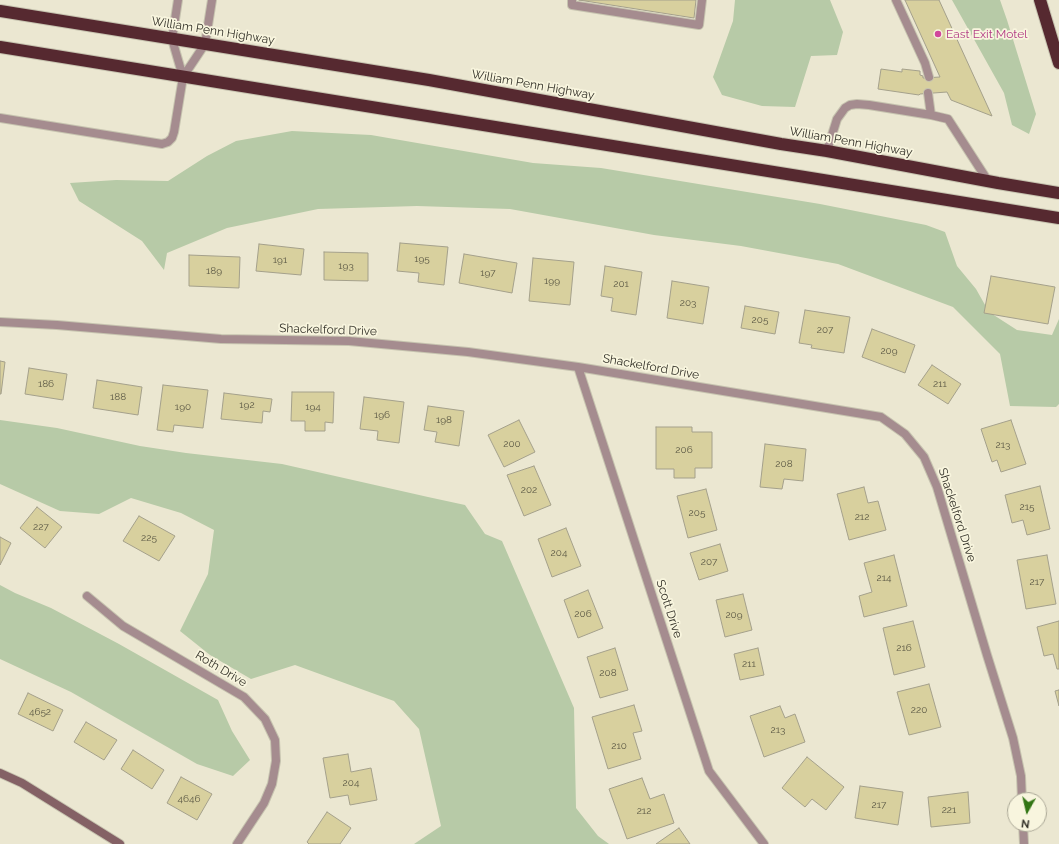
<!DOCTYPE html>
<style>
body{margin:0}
#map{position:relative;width:1059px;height:844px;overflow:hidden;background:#ebe7d1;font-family:Raleway,sans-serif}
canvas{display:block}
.north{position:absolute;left:1007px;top:792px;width:40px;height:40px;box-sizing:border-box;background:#f8f5de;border:1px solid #aaa796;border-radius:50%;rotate:188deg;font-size:11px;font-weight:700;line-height:16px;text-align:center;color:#343229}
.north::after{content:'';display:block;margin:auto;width:14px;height:18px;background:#327514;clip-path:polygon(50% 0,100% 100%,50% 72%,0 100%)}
</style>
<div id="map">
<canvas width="1059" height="844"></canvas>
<div class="north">N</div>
</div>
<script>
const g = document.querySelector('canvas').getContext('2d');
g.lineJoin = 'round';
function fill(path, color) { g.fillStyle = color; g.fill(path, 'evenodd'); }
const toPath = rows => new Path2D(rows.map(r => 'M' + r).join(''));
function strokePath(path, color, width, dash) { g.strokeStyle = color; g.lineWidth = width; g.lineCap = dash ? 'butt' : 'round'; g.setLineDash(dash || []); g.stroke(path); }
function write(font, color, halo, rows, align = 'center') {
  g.font = font + ' Raleway,sans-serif'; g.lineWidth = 3.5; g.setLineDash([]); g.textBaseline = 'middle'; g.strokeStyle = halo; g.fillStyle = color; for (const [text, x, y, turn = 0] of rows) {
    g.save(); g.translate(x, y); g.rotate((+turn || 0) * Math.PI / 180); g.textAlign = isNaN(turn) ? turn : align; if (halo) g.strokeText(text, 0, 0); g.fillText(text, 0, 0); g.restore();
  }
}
fill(toPath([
 [735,0,830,0,843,32,837,55,811,56,795,107,762,106,722,95,713,77,733,21],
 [952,0,1000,0,1007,20,1036,114,1029,134,1012,125,1004,93],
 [292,131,371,135,533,163,601,168,820,204,926,225,945,232,957,266,976,289,989,312,1017,330,1052,335,1059,319,1059,404,1056,407,1010,406,1000,354,953,307,838,264,741,246,654,235,510,209,417,206,318,209,227,228,167,253,164,270,142,241,79,201,70,183,116,180,168,181,207,156,236,141],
 [0,420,57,428,140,446,186,453,282,464,428,497,465,505,485,534,502,541,574,708,576,808,598,836,609,844,414,844,441,826,419,729,394,701,295,665,251,679,210,655,180,631,208,574,214,530,181,513,131,498,99,514,60,511,0,484],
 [0,585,15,593,51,608,119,644,218,700,232,731,250,760,233,776,197,764,71,692,0,659]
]), '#b7caa7');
const building = toPath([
 [579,0,696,0,694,18,579,0],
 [905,0,939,0,992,116,951,100,947,92,920,94,919,95,878,89,881,69,902,72,902,69,920,71,920,75,923,76,923,78,940,77,905,0],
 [400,243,448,247,444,285,418,282,419,273,397,271,400,243],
 [259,244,304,249,301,275,256,271,259,244],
 [324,252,368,253,368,281,324,280,324,252],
 [464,254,517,263,512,293,459,283,464,254],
 [189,255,240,257,239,288,189,286,189,255],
 [533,258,574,262,570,305,529,301,533,258],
 [605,266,642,272,636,315,611,311,613,298,601,296,605,266],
 [991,276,1055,287,1048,324,984,313,991,276],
 [672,281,709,287,703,324,667,318,672,281],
 [745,306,779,312,775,334,741,328,745,306],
 [805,310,850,317,844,353,811,348,812,345,799,343,805,310],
 [872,329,915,345,905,373,862,357,872,329],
 [0,361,5,362,1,394,0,394,0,361],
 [932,365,961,384,948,404,918,385,932,365],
 [29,368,67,374,63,400,25,394,29,368],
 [97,380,142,387,138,415,93,408,97,380],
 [163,385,208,390,203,428,174,425,173,432,157,430,163,385],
 [292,392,334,392,333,423,325,422,325,431,305,431,305,421,291,421,292,392],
 [224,393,272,399,270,412,263,411,262,423,221,419,224,393],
 [364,397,404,402,399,443,377,440,378,431,360,429,364,397],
 [428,406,464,411,459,446,435,442,437,432,424,430,428,406],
 [519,420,535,452,504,467,488,435,519,420],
 [1011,420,1026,464,1001,472,997,460,992,462,981,429,1011,420],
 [656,427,692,427,692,432,712,432,712,468,695,468,695,478,674,478,674,469,656,469,656,427],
 [765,444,806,449,803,481,784,479,782,489,760,487,765,444],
 [534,466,551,505,524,516,507,475,534,466],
 [1040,486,1050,529,1027,535,1023,520,1012,523,1005,495,1040,486],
 [864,487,868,503,878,501,886,530,849,540,837,494,864,487],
 [706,489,717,530,688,538,677,496,706,489],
 [37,507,62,527,45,548,20,528,37,507],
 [139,516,175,536,159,561,123,541,139,516],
 [566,528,581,566,552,577,538,539,566,528],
 [0,537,11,543,0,565,0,537],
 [720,544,728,571,699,580,690,553,720,544],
 [894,555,907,606,864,617,859,596,872,592,864,563,894,555],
 [1047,555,1056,604,1026,609,1017,560,1047,555],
 [588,590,603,628,578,638,564,600,588,590],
 [743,594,752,630,725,637,716,600,743,594],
 [913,621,925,667,894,675,883,628,913,621],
 [1059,621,1059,669,1057,669,1053,654,1044,656,1037,627,1059,621],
 [615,648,628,690,600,698,587,657,615,648],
 [758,648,764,675,740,680,734,654,758,648],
 [929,684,941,727,909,735,897,692,929,684],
 [1059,690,1059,706,1055,691,1059,690],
 [28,693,63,710,53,731,18,714,28,693],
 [634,705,642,731,633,733,641,759,608,769,592,717,634,705],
 [780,706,785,718,795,714,805,742,764,757,750,716,780,706],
 [86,722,117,740,104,760,74,742,86,722],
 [133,750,164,770,152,789,121,769,133,750],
 [348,754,351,772,371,768,377,800,350,805,348,795,330,798,323,758,348,754],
 [807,757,844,787,826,810,812,799,805,807,782,788,807,757],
 [181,777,212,794,197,820,167,803,181,777],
 [642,778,650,799,664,794,674,823,627,839,609,789,642,778],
 [860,786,903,792,898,825,855,818,860,786],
 [968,792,970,823,931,827,928,797,968,792],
 [327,812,351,828,340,844,309,844,307,842,327,812],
 [679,828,690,844,656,844,679,828]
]);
fill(building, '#d8d09e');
strokePath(building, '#a4a08b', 1);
const lane = toPath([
 [178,0,172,39,183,77],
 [572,0,572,5,699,25,702,0],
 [896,0,925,63,929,77],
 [928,93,931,115],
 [0,118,162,144,168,142,172,138,174,132,183,77,205,44,212,0],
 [827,151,837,119,845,108,850,105,857,104,869,105,931,115,948,119,988,181]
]);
const street = toPath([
 [0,322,57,325,221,339,349,341,468,352,578,367,881,417,905,434,924,457,937,487,987,655,1013,738,1021,776,1022,800],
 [578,367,709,771,764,844],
 [87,596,123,626,244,697,265,719,275,740,276,761,272,784,264,803,237,844],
 [1023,824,1024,844]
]);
const secondary = toPath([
 [0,773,22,783,120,844]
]);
const highway = toPath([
 [1040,0,1059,63],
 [0,11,429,80,781,144,827,151,998,183,1059,193],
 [0,47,1059,218]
]);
strokePath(lane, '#c6c3af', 10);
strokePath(street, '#c6c3af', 10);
strokePath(secondary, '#c6c3af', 10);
strokePath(highway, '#c6c3af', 14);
strokePath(lane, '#a58c8f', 8);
strokePath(street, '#a58c8f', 8);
strokePath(secondary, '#846165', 8);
strokePath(highway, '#562930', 12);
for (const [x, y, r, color] of [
 [938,34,4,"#d1479c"]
]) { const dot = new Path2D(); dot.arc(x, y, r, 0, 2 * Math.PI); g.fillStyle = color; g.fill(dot); strokePath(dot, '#f8f5de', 1.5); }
write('10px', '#5d5a46', null, [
 ["195",422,259],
 ["191",280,260],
 ["193",346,266],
 ["189",214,271],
 ["197",488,273],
 ["199",552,281],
 ["201",621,284],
 ["203",688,303],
 ["205",760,320],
 ["207",825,330],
 ["209",889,351],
 ["186",46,384],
 ["211",940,384],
 ["188",118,397],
 ["192",247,405],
 ["190",183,407],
 ["194",313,407],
 ["196",382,415],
 ["198",444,420],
 ["200",512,444],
 ["213",1003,445],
 ["206",684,450],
 ["208",784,464],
 ["202",529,490],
 ["215",1027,507],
 ["205",697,513],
 ["212",862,517],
 ["227",41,527],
 ["225",149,538],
 ["204",559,553],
 ["207",709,562],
 ["214",884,578],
 ["217",1037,582],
 ["206",583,614],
 ["209",734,615],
 ["216",904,648],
 ["211",749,664],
 ["208",608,673],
 ["220",919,710],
 ["4652",40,712],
 ["213",778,730],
 ["210",619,746],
 ["204",351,783],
 ["4646",189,799],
 ["217",879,805],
 ["221",949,810],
 ["212",644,811]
]);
write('12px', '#343229', '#f8f5de', [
 ["William Penn Highway",213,31,9],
 ["William Penn Highway",533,85,10],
 ["William Penn Highway",851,142,10],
 ["Shackelford Drive",328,330,2],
 ["Shackelford Drive",651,367,10],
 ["Shackelford Drive",957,515,72],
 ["Scott Drive",669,609,72],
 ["Roth Drive",221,669,31]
]);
write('12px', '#b23c85', '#f8f5de', [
 ["East Exit Motel",946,34]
], 'left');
</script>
